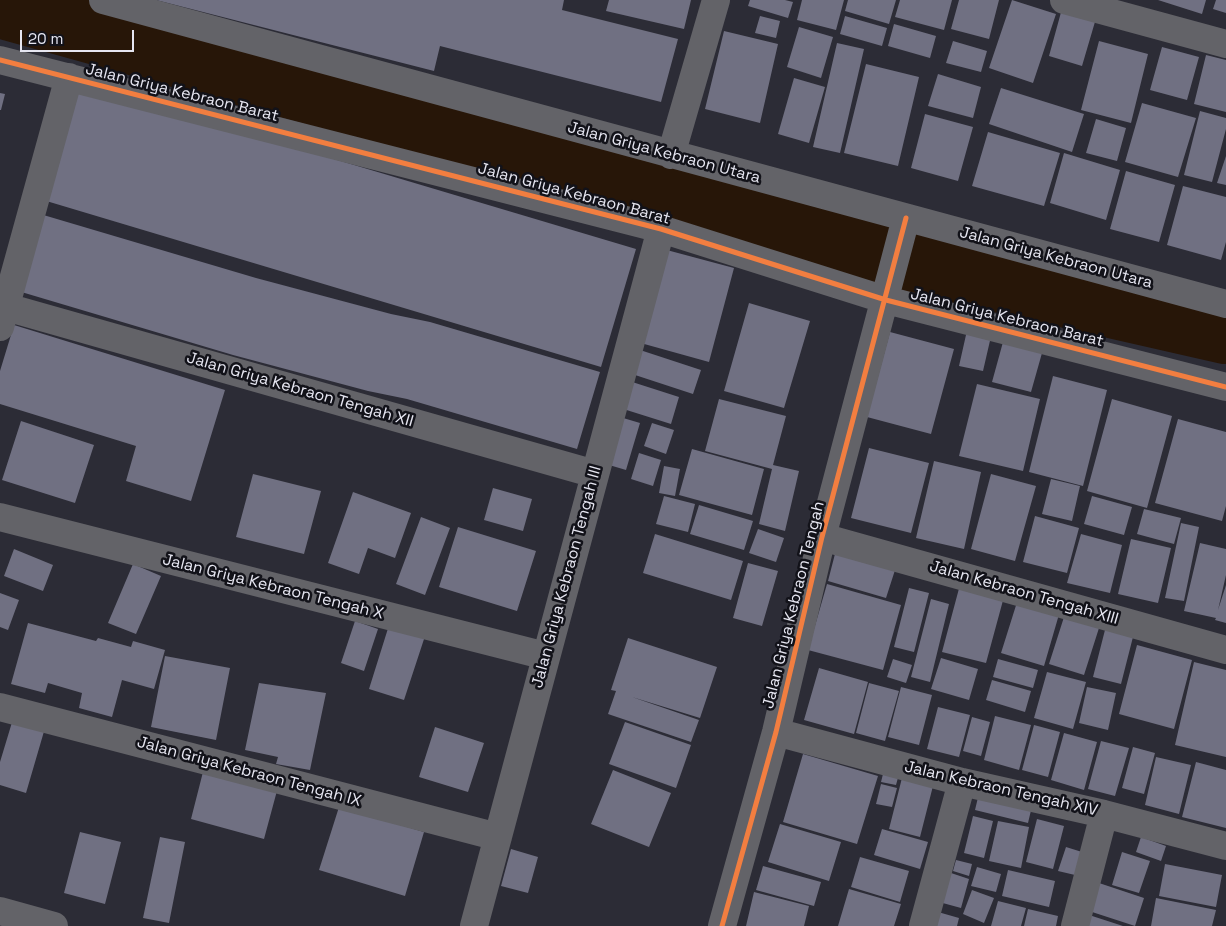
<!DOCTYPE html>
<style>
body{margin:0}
#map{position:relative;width:1226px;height:926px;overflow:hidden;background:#2c2c36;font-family:"Space Grotesk",sans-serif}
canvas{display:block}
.scale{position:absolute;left:20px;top:30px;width:114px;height:22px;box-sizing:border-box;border:2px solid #e6e6f1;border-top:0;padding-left:6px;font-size:15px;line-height:18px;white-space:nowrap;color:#e6e6f1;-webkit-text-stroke:4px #121219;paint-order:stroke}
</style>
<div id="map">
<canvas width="1226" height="926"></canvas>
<div class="scale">20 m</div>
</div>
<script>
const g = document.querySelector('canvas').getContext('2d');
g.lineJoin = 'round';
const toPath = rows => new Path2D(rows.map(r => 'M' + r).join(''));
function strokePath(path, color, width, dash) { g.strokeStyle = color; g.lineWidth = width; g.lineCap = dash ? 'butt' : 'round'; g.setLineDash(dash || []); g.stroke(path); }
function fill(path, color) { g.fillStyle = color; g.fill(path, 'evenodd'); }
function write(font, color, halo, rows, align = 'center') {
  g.font = font + ' "Space Grotesk",sans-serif'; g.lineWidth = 5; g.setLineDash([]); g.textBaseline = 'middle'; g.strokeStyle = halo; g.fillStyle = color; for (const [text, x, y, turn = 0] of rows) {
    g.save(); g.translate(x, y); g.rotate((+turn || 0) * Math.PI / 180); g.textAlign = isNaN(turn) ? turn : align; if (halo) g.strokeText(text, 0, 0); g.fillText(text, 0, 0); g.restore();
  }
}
strokePath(toPath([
 [0,4,927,262,1226,330]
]), '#271608', 68);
fill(toPath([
 [156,0,564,0,562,10,678,39,661,102,440,46,434,71],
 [609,0,691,0,684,29,606,11],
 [750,0,785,0,793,2,788,18,748,6],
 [802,0,844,0,836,30,797,20],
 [848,0,896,0,889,24,845,11],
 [900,0,952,0,944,30,895,17],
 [959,0,999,0,989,39,951,29],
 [1012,0,1056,14,1033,83,989,68],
 [1158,0,1206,0,1202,14],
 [1216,0,1226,0,1226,13,1213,9],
 [1063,5,1097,15,1082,66,1049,56],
 [760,16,780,21,776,38,755,33],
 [845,16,887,28,882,46,840,34],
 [894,24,936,36,930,58,888,46],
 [799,27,833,37,821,78,787,67],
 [724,31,778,44,760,123,705,109],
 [953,41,987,51,981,72,946,63],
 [1099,41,1148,54,1131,123,1081,110],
 [837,43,864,49,840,153,813,147],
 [1162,47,1199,57,1187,100,1150,90],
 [1206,55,1226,60,1226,112,1194,104],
 [866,64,919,77,898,166,844,153],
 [938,74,981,87,973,118,928,106],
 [794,78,825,87,809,143,778,134],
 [79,83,636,249,601,367,43,200],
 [1001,88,1084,114,1072,152,989,124],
 [0,93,5,94,1,110,0,110],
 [1142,103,1196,118,1178,177,1125,162],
 [1200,111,1226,118,1226,129,1212,182,1184,175],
 [925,114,973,127,958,181,911,168],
 [1096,119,1126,128,1117,161,1086,153],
 [988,132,1060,153,1044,206,972,186],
 [1064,153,1120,170,1106,220,1050,203],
 [1226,156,1226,185,1217,183],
 [1126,171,1175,185,1159,242,1110,229],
 [1183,186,1226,197,1226,242,1221,260,1167,245],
 [40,214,256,278,391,314,430,322,600,372,577,449,407,399,368,391,233,355,18,291],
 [663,249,734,268,709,362,637,342],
 [749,303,810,321,784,408,724,391],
 [14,325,225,390,191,501,126,481,136,446,0,404,0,371],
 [968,326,992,332,983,371,959,366],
 [890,332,954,349,931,434,867,417],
 [1003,342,1042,353,1031,392,992,382],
 [640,350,701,370,693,394,632,374],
 [1053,376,1107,390,1083,486,1029,472],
 [626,380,679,397,671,424,617,407],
 [977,384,1040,399,1023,471,959,456],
 [719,399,786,416,773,465,799,471,785,531,759,524,772,469,705,451],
 [1112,399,1172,416,1147,508,1087,491],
 [613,415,640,423,626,470,599,462],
 [1178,419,1226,432,1226,506,1222,521,1155,503],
 [21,421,94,445,75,503,2,480],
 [652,423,674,430,666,454,644,446],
 [869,448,929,463,911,533,851,518],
 [692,449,764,469,752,515,679,495],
 [639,453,661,460,653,486,631,479],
 [934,461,981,472,964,549,916,538],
 [664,466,680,469,675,496,659,493],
 [253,474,321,491,304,554,236,537],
 [991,474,1036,486,1015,561,971,549],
 [1051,479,1080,486,1072,521,1042,514],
 [493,488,532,499,523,531,484,520],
 [353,492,411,513,395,558,368,548,359,574,328,563],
 [664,496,695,504,688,532,656,524],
 [1092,496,1132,507,1124,535,1084,524],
 [699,505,753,521,744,550,690,534],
 [1144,509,1181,518,1174,544,1137,534],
 [1035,516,1079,528,1067,573,1023,562],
 [421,517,450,528,425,595,396,584],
 [1181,523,1199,527,1184,601,1165,598],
 [458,527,536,551,517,611,439,587],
 [758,529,784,538,776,562,749,553],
 [655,534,743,561,731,600,643,573],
 [1081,534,1122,545,1110,593,1067,583],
 [1131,539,1171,548,1158,603,1118,594],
 [1200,543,1226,549,1226,575,1218,610,1226,585,1226,623,1215,620,1216,618,1184,611],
 [14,549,53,565,43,591,4,576],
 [836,550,896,567,886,598,828,581],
 [748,563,778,571,762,626,733,618],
 [133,564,161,576,136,634,108,623],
 [961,581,1005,593,986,663,942,652],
 [827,584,901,605,883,670,808,650],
 [909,588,929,593,914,652,894,647],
 [0,593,19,600,8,630,0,627],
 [931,599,949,604,930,682,911,677],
 [1018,599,1060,611,1044,666,1001,653],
 [1064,617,1099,628,1084,675,1049,664],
 [355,621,378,629,364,671,341,663],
 [390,622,426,633,404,700,369,689],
 [28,623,96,641,98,638,131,647,133,641,165,650,154,689,122,680,112,717,79,708,82,693,48,683,45,693,11,684],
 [1106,626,1134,633,1121,684,1093,677],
 [628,638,717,667,700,718,632,697,699,720,691,742,608,714,616,691,611,690],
 [1137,645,1192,660,1174,729,1119,714],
 [165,656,230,668,216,740,151,727],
 [941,658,978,669,969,700,931,689],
 [893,659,912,665,906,683,887,677],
 [998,659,1038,670,1033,688,993,677],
 [1194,662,1226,670,1226,757,1175,745],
 [819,668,868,682,854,734,804,720],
 [1047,672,1086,682,1073,729,1034,718],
 [992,680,1031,691,1025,712,986,700],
 [259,683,326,693,310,770,276,764,278,757,245,750],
 [869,683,899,691,885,741,856,733],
 [901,687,932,695,919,745,888,737],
 [1087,687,1116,693,1108,730,1079,723],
 [938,707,970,715,959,757,927,749],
 [995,716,1031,725,1019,770,984,760],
 [972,717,990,722,981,756,963,751],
 [13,719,45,728,26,793,0,785,0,762],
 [625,722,691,745,676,788,609,764],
 [1034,725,1060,732,1048,777,1022,770],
 [435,727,484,743,468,792,419,777],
 [1064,733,1097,742,1084,790,1051,780],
 [1101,741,1129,748,1115,796,1088,789],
 [1133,747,1155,753,1144,794,1122,788],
 [803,754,878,776,857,844,783,822],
 [1156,757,1191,765,1179,814,1145,805],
 [1196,762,1226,770,1226,828,1182,817],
 [204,768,278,787,264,839,191,819],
 [613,770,671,793,649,847,591,824],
 [884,770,899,774,896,785,881,782],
 [903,774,934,782,920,837,889,829],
 [881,784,897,788,892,807,876,804],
 [980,789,1033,802,1028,823,975,810],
 [339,807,424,832,405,896,319,870],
 [973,816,993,821,984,858,964,853],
 [1037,819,1064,826,1053,869,1026,862],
 [998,821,1029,827,1021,868,989,861],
 [780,824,841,842,829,881,768,862],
 [882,829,928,842,920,869,874,855],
 [80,832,121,842,105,904,64,893],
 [160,837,185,842,169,923,143,918],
 [1141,837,1166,846,1161,861,1136,852],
 [1066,847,1082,852,1075,875,1058,871],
 [511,849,538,857,528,893,501,886],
 [1122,852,1150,861,1139,893,1112,885],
 [860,857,909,871,900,902,851,887],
 [956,860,972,864,969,876,953,871],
 [1165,864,1222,875,1216,907,1159,896],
 [763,866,821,882,814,906,756,890],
 [977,867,1001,874,996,892,971,886],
 [1008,870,1055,881,1049,907,1002,896],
 [948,872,969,879,961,908,939,902],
 [1099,883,1144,898,1135,926,1089,911],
 [849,889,901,904,894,926,838,926],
 [972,890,994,898,984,923,963,914],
 [754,892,809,906,804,926,746,926],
 [1156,898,1216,910,1212,926,1151,926],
 [998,901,1026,908,1021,926,991,926],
 [1028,909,1058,916,1056,926,1024,926],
 [938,912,959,918,957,926,934,926],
 [1086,914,1123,926,1082,926]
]), '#707082');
strokePath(toPath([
 [103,0,1226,304],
 [1064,0,1226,44],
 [0,60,661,229,886,300,1226,387],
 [671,155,716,0],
 [6,307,595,474],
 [0,327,69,77],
 [0,517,546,656],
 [822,537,1226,650],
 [0,707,498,837],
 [776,732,962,782,1104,814,1226,846],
 [0,911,54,926],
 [474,926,661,229],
 [722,926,776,732,822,537,906,218],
 [923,926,962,782],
 [1075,926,1104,814]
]), '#636368', 28);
strokePath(toPath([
 [0,60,661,229,886,300,1226,387],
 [722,926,776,732,822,537,906,218]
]), '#f27e40', 5);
write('16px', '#e6e6f1', '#121219', [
 ["Jalan Griya Kebraon Barat",182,93,14],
 ["Jalan Griya Kebraon Utara",664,153,15],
 ["Jalan Griya Kebraon Barat",574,194,15],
 ["Jalan Griya Kebraon Utara",1056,258,15],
 ["Jalan Griya Kebraon Barat",1007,318,14],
 ["Jalan Griya Kebraon Tengah XII",300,390,16],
 ["Jalan Griya Kebraon Tengah III",567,577,-75],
 ["Jalan Griya Kebraon Tengah X",273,587,14],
 ["Jalan Kebraon Tengah XIII",1024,593,16],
 ["Jalan Griya Kebraon Tengah",794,605,-76],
 ["Jalan Griya Kebraon Tengah IX",249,772,15],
 ["Jalan Kebraon Tengah XIV",1001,789,13]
]);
</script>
